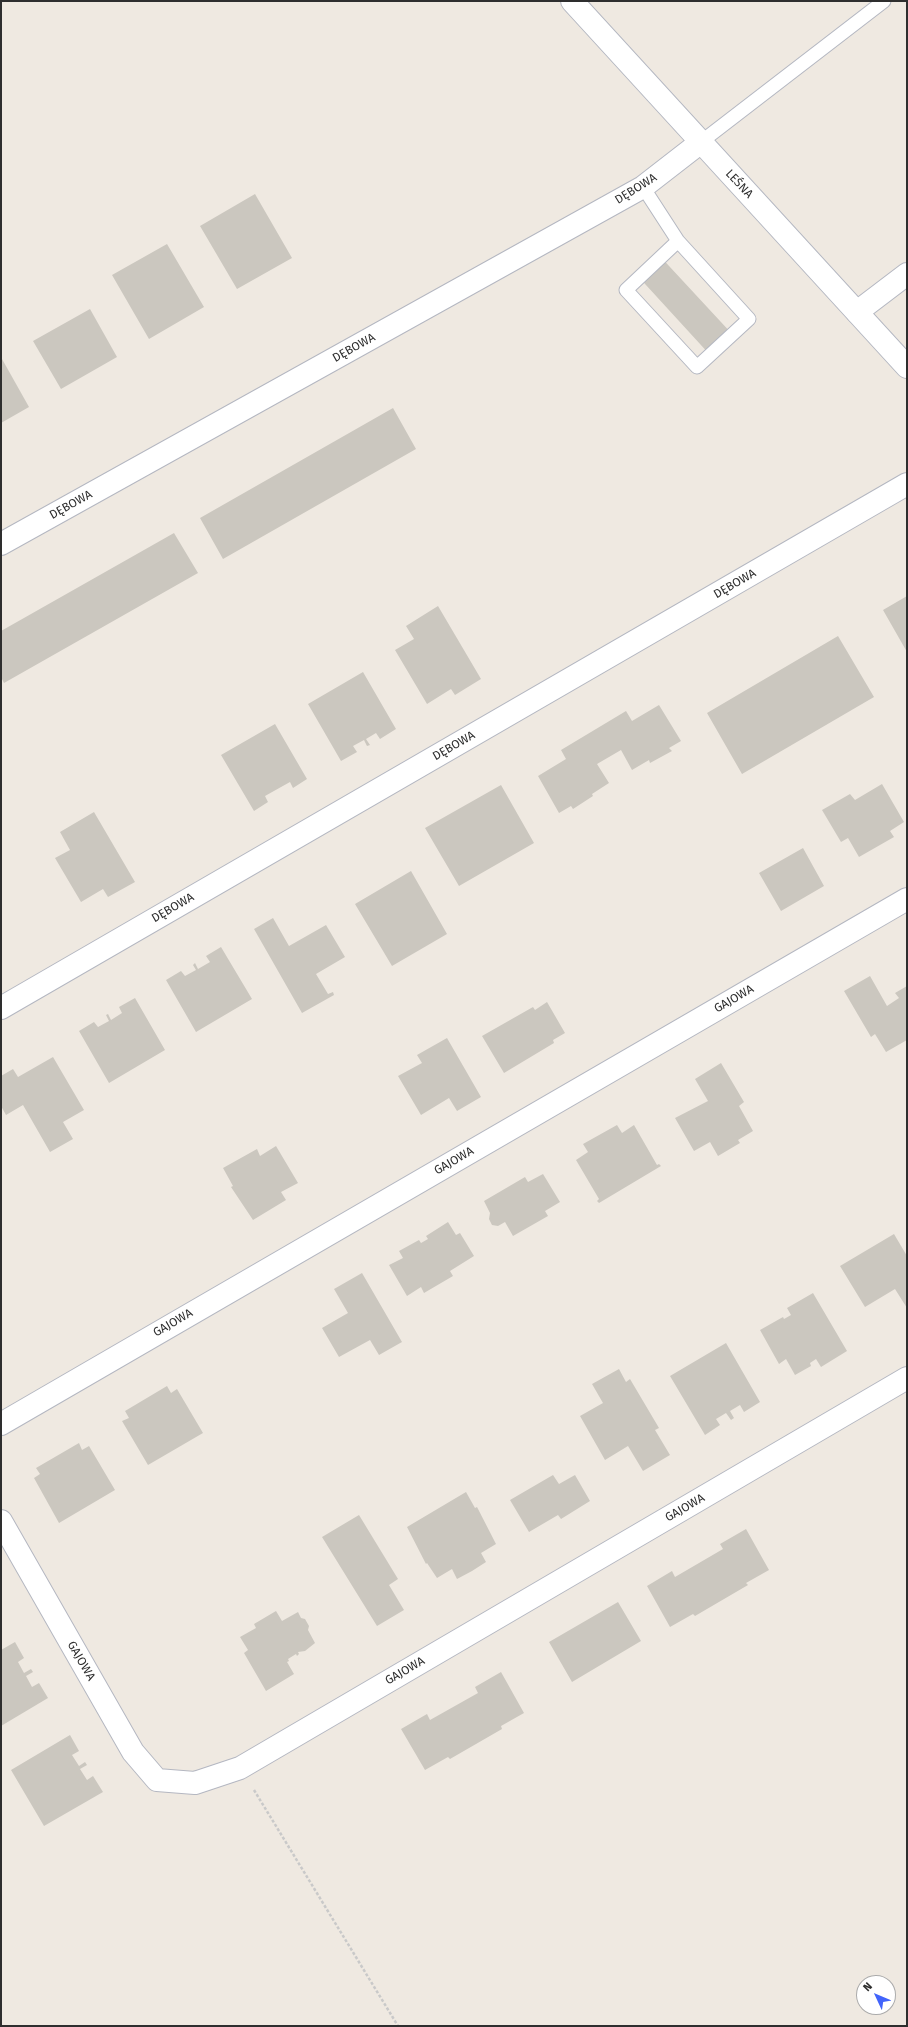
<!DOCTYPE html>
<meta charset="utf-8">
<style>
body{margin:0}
#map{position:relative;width:908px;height:2027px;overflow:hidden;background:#efe9e1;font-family:"Fira Sans",sans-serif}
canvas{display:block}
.frame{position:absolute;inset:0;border:2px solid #2e2e2e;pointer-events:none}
.north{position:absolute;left:856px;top:1975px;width:40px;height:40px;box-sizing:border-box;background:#fff;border:1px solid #ababab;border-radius:50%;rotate:314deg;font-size:11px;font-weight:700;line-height:16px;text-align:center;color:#2e2e2e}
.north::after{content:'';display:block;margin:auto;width:14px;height:18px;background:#4264fb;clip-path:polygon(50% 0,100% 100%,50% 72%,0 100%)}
</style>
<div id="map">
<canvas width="908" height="2027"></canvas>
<div class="frame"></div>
<div class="north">N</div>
</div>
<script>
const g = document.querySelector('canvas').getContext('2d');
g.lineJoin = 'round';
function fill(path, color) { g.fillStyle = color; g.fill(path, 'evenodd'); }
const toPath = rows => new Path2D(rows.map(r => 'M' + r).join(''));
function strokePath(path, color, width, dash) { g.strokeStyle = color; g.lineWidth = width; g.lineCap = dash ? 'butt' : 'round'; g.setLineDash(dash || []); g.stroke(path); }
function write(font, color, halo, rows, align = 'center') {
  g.font = font + ' "Fira Sans",sans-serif'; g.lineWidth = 3; g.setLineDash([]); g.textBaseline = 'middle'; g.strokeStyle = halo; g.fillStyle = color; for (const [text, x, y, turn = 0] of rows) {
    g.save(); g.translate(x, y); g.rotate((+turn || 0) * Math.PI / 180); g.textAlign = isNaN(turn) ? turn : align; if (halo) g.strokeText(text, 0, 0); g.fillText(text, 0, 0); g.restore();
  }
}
fill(toPath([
 [255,194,292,258,237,289,200,226],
 [167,244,204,307,149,339,112,275],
 [657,253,733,335,711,356,635,273],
 [90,309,117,357,61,389,33,341],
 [2,359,29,407,1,423,1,360],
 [393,408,416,449,223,559,200,518],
 [174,533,198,573,4,683,1,677,1,631],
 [907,596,907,652,883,610],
 [438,606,481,679,455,695,451,689,427,704,395,650,414,639,406,626],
 [838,636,874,697,742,774,707,713],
 [363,672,396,729,380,739,376,733,366,739,370,745,367,746,364,740,353,746,357,752,341,761,308,704],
 [659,705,681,741,669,748,672,751,650,763,649,760,632,770,621,750,597,764,609,783,592,794,593,796,573,809,571,806,559,813,538,776,566,759,561,750,626,711,632,721],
 [275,724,307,779,293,788,290,782,265,796,268,802,254,811,221,755],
 [882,784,904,822,890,831,894,837,859,857,848,838,841,842,822,810,850,794,855,800],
 [501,785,534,843,459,886,425,828],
 [94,812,135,882,108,897,103,889,81,902,55,858,70,850,60,832],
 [803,848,824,886,781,911,759,873],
 [411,871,447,934,392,966,355,904],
 [273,918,289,946,326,925,345,957,316,974,328,994,333,992,334,995,302,1013,254,929],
 [221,947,252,999,196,1032,166,980,181,971,185,976,196,970,193,965,195,963,198,969,210,962,206,956],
 [870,976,887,1006,899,998,895,993,907,986,907,1040,886,1052,875,1034,871,1037,844,991],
 [135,998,165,1050,109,1083,79,1031,94,1022,98,1027,109,1021,106,1015,108,1014,111,1020,122,1013,119,1007],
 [547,1002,565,1033,553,1040,554,1043,504,1073,482,1036,533,1007,535,1010],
 [447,1038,481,1097,457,1111,449,1098,421,1115,398,1076,422,1063,417,1055],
 [53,1057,84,1110,63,1122,73,1139,50,1152,23,1105,6,1115,1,1106,1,1076,13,1069,18,1077],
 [721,1063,744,1102,739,1106,753,1131,738,1140,740,1143,718,1156,710,1142,694,1151,675,1118,708,1101,695,1079],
 [617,1125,622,1133,634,1125,657,1165,659,1164,661,1166,599,1203,597,1201,599,1199,576,1160,588,1152,583,1144],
 [276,1146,298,1183,281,1192,286,1200,253,1220,231,1187,233,1186,223,1168,257,1149,260,1156],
 [543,1174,560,1202,545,1211,548,1216,513,1236,505,1222,498,1226,492,1225,489,1219,490,1213,484,1201,525,1177,528,1182],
 [448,1222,456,1235,460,1233,474,1256,450,1271,453,1276,424,1293,421,1287,407,1296,389,1265,403,1258,399,1251,419,1240,421,1243,428,1239,426,1236],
 [894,1234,907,1256,907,1308,895,1289,865,1307,840,1266],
 [362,1273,402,1342,379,1355,370,1340,339,1357,322,1328,348,1313,334,1289],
 [813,1293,847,1351,821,1367,816,1359,810,1363,811,1366,795,1375,786,1359,779,1364,760,1330,783,1317,784,1319,791,1315,787,1308],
 [726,1343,760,1402,744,1412,740,1405,730,1411,734,1418,731,1420,726,1413,716,1419,720,1425,705,1435,670,1376],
 [619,1369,626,1382,630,1379,659,1428,655,1430,670,1455,643,1471,628,1446,605,1460,580,1416,603,1403,592,1384],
 [167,1386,171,1393,177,1389,203,1433,148,1465,122,1421,129,1418,125,1411],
 [79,1443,82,1450,89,1446,115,1490,59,1523,34,1478,40,1474,36,1468],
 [553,1475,559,1484,575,1475,590,1501,561,1519,558,1515,529,1532,510,1500],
 [466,1492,475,1508,477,1507,496,1544,481,1553,486,1562,472,1571,457,1579,452,1569,437,1578,427,1563,426,1564,407,1527],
 [359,1515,398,1579,389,1585,404,1610,377,1626,322,1537],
 [746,1529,769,1570,746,1583,748,1585,695,1616,693,1614,670,1627,647,1586,672,1571,675,1577,723,1549,720,1544],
 [618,1602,641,1641,572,1682,549,1642],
 [276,1611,282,1621,298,1612,301,1618,305,1619,309,1626,308,1630,315,1643,305,1651,298,1652,299,1654,297,1656,296,1654,288,1659,289,1661,287,1662,294,1674,266,1691,244,1653,248,1650,240,1637,256,1628,254,1624],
 [15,1642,24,1658,18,1662,24,1673,31,1669,33,1672,26,1676,32,1687,39,1683,48,1698,1,1726,1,1650],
 [501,1672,524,1713,501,1726,502,1729,450,1759,448,1757,425,1770,401,1729,427,1714,430,1720,478,1693,475,1687],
 [70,1735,79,1751,72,1755,79,1766,85,1762,87,1765,80,1769,87,1780,93,1776,103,1792,44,1826,11,1770]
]), '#cbc7bf');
const lane = toPath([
 [701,142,884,1],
 [643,187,678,241,749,319,697,367,626,290,678,241]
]);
const street = toPath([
 [857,312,907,274],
 [1,544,643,187,701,142],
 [1,1008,907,484],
 [1,1424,907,899],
 [1,1521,133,1752,157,1780,195,1783,240,1768,907,1378]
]);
const secondary = toPath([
 [572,1,907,367]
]);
strokePath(lane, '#b4b7c1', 15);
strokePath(street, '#b4b7c1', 24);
strokePath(secondary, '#b4b7c1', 24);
strokePath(toPath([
 [254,1790,398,2026]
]), '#c9c9c9', 2.5, [3, 2]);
strokePath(lane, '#fff', 13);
strokePath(street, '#fff', 22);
strokePath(secondary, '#fff', 22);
write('12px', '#2e2e2e', '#fff', [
 ["LEŚNA",739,184,47],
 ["DĘBOWA",636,189,-32],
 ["DĘBOWA",354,348,-29],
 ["DĘBOWA",71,505,-29],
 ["DĘBOWA",735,584,-30],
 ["DĘBOWA",454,746,-30],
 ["DĘBOWA",173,908,-30],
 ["GAJOWA",734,999,-30],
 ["GAJOWA",454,1161,-30],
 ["GAJOWA",173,1323,-30],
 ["GAJOWA",685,1508,-30],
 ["GAJOWA",81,1661,60],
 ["GAJOWA",405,1671,-30]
]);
</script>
